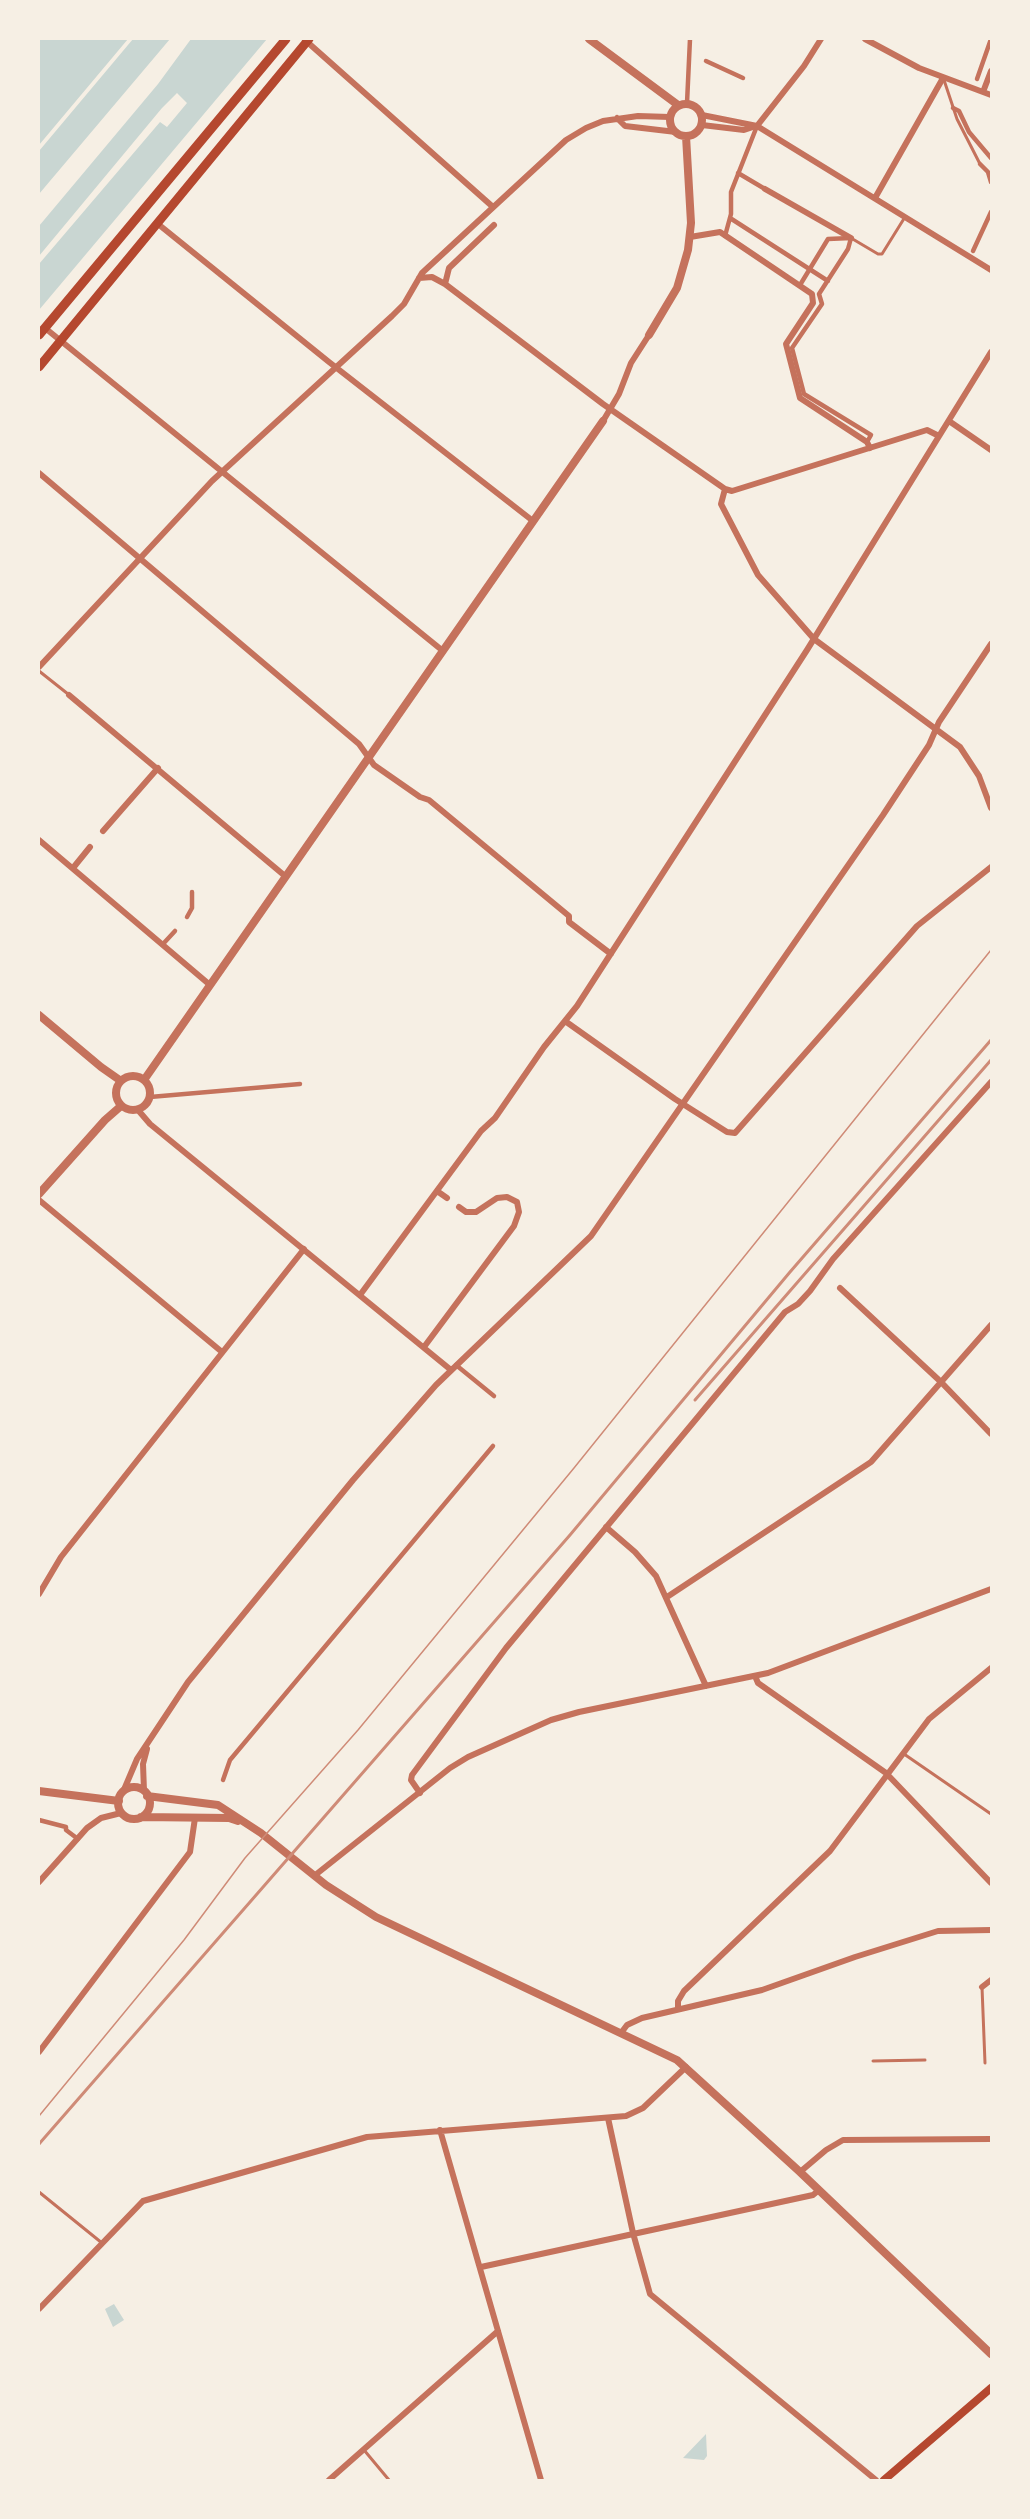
<!DOCTYPE html>
<style>
body{margin:0}
#map{position:relative;width:1030px;height:2519px;overflow:hidden;background:#f6efe4;font-family:"Open Sans",sans-serif}
canvas{display:block}
.frame{position:absolute;inset:0;border:40px solid #f6efe4;pointer-events:none}
</style>
<div id="map">
<canvas width="1030" height="2519"></canvas>
<div class="frame"></div>
</div>
<script>
const g = document.querySelector('canvas').getContext('2d');
g.lineJoin = 'round';
function fill(path, color) { g.fillStyle = color; g.fill(path, 'evenodd'); }
const toPath = rows => new Path2D(rows.map(r => 'M' + r).join(''));
function strokePath(path, color, width, dash) { g.strokeStyle = color; g.lineWidth = width; g.lineCap = dash ? 'butt' : 'round'; g.setLineDash(dash || []); g.stroke(path); }
fill(toPath([
 [39,39,128,39,39,145],
 [133,39,170,39,39,194,39,151],
 [191,39,267,39,39,310,39,264,160,122,167,127,187,103,177,93,162,108,39,256,39,226,158,84],
 [114,2304,124,2320,113,2327,105,2309],
 [706,2434,707,2456,704,2460,683,2458]
]), '#c9d6d2');
strokePath(toPath([
 [944,80,957,119,980,164],
 [851,238,878,254,882,254,905,217],
 [39,671,68,694],
 [904,1754,991,1814],
 [982,1987,985,2063],
 [873,2061,925,2060],
 [39,2192,102,2243],
 [364,2450,389,2480]
]), '#c5725c', 3);
strokePath(toPath([
 [706,61,743,78],
 [977,79,991,39],
 [687,103,690,39],
 [953,108,959,111,969,132,991,158],
 [980,164,988,172,991,182],
 [738,173,765,189],
 [730,218,828,281],
 [725,236,731,214,731,192,757,126],
 [973,251,991,212],
 [800,285,828,239,851,238,848,249,819,294,822,304,792,348,804,394,871,435,867,442],
 [187,917,192,908,192,892],
 [163,944,175,931],
 [150,1097,300,1084],
 [456,1365,494,1396],
 [223,1780,230,1760,493,1446],
 [39,1820,66,1827,66,1830,78,1839]
]), '#c5725c', 4.5);
strokePath(toPath([
 [865,39,919,68,991,95],
 [305,40,493,207],
 [983,92,991,71],
 [702,115,757,126,991,270],
 [617,118,625,126,676,132],
 [702,125,744,130,756,126],
 [757,126,804,66,821,39],
 [765,189,851,238],
 [875,198,943,78],
 [158,224,329,362,533,521],
 [690,237,720,232,812,294,813,303,786,344,800,398,867,442,870,448],
 [419,278,432,277,445,284,603,404,725,489,732,491,927,430,939,436],
 [445,284,449,268,494,225],
 [45,328,443,651],
 [603,421,619,394,631,363,649,335],
 [949,421,991,450],
 [39,473,359,744,374,765,420,797,429,800,569,916,569,922,611,954],
 [725,489,721,504,758,575,814,639,960,747,979,776,991,808],
 [39,667,212,481,392,316,404,304,422,273,566,140,586,128,603,121,638,116,670,117],
 [69,695,285,876],
 [103,831,158,768],
 [39,840,210,985],
 [73,868,90,847],
 [565,1021,675,1099,727,1132,735,1133,917,926,991,867],
 [138,1110,150,1124,451,1370],
 [437,1191,447,1198],
 [39,1200,222,1352],
 [840,1288,941,1382,991,1434],
 [360,1295,481,1131,495,1118,544,1047,577,1006,807,650,991,352],
 [424,1347,514,1226,519,1212,517,1202,507,1197,497,1198,476,1212,466,1212,459,1207],
 [606,1527,635,1552,656,1576,706,1686],
 [39,1594,61,1557,304,1249],
 [667,1597,871,1462,991,1325],
 [755,1676,758,1683,886,1773,991,1883],
 [144,1791,143,1764,147,1749],
 [123,1792,137,1759,188,1682,353,1480,436,1385,591,1236,883,815,929,745,939,722,991,644],
 [420,1793,411,1780,412,1775,506,1648,785,1312,798,1304,810,1291,833,1259,991,1082],
 [314,1876,450,1768,468,1757,551,1720,579,1712,768,1673,991,1589],
 [39,1882,87,1828,101,1818,121,1813],
 [982,1987,991,1980],
 [678,2009,678,2001,684,1991,830,1851,929,1719,991,1668],
 [621,2033,627,2025,642,2018,762,1990,855,1957,938,1931,991,1930],
 [39,2052,190,1852,195,1818],
 [608,2118,633,2233,650,2294,876,2480],
 [440,2130,541,2480],
 [800,2172,826,2150,843,2140,991,2139],
 [481,2267,813,2195,819,2190],
 [39,2309,143,2201,367,2137,626,2116,643,2108,686,2067],
 [329,2480,498,2331]
]), '#c5725c', 6);
strokePath(toPath([
 [589,39,678,105],
 '670 120a16 16 0 1 1 32 0a16 16 0 1 1-32 0Z',
 [649,335,677,288,688,250,691,223,686,136],
 [39,1015,101,1067,121,1081],
 '116 1093a17 17 0 1 1 34 0a17 17 0 1 1-34 0Z',
 [144,1080,603,421],
 [39,1194,105,1120,121,1106],
 '118 1803a16 16 0 1 1 32 0a16 16 0 1 1-32 0Z',
 [39,1791,119,1801],
 [147,1796,218,1805,261,1833,326,1885,376,1917,677,2060,800,2172,991,2354],
 [141,1817,229,1818,238,1821]
]), '#c5725c', 8);
strokePath(toPath([
 [884,2480,991,2388]
]), '#b5482f', 8);
strokePath(toPath([
 [39,335,286,39],
 [39,367,309,39]
]), '#b5482f', 9);
strokePath(toPath([
 [39,2116,184,1940,245,1858,358,1730,574,1468,991,950]
]), '#cf8b77', 1.5);
strokePath(toPath([
 [695,1400,991,1060],
 [39,2144,570,1535,790,1272,991,1040]
]), '#cf8b77', 3);
</script>
